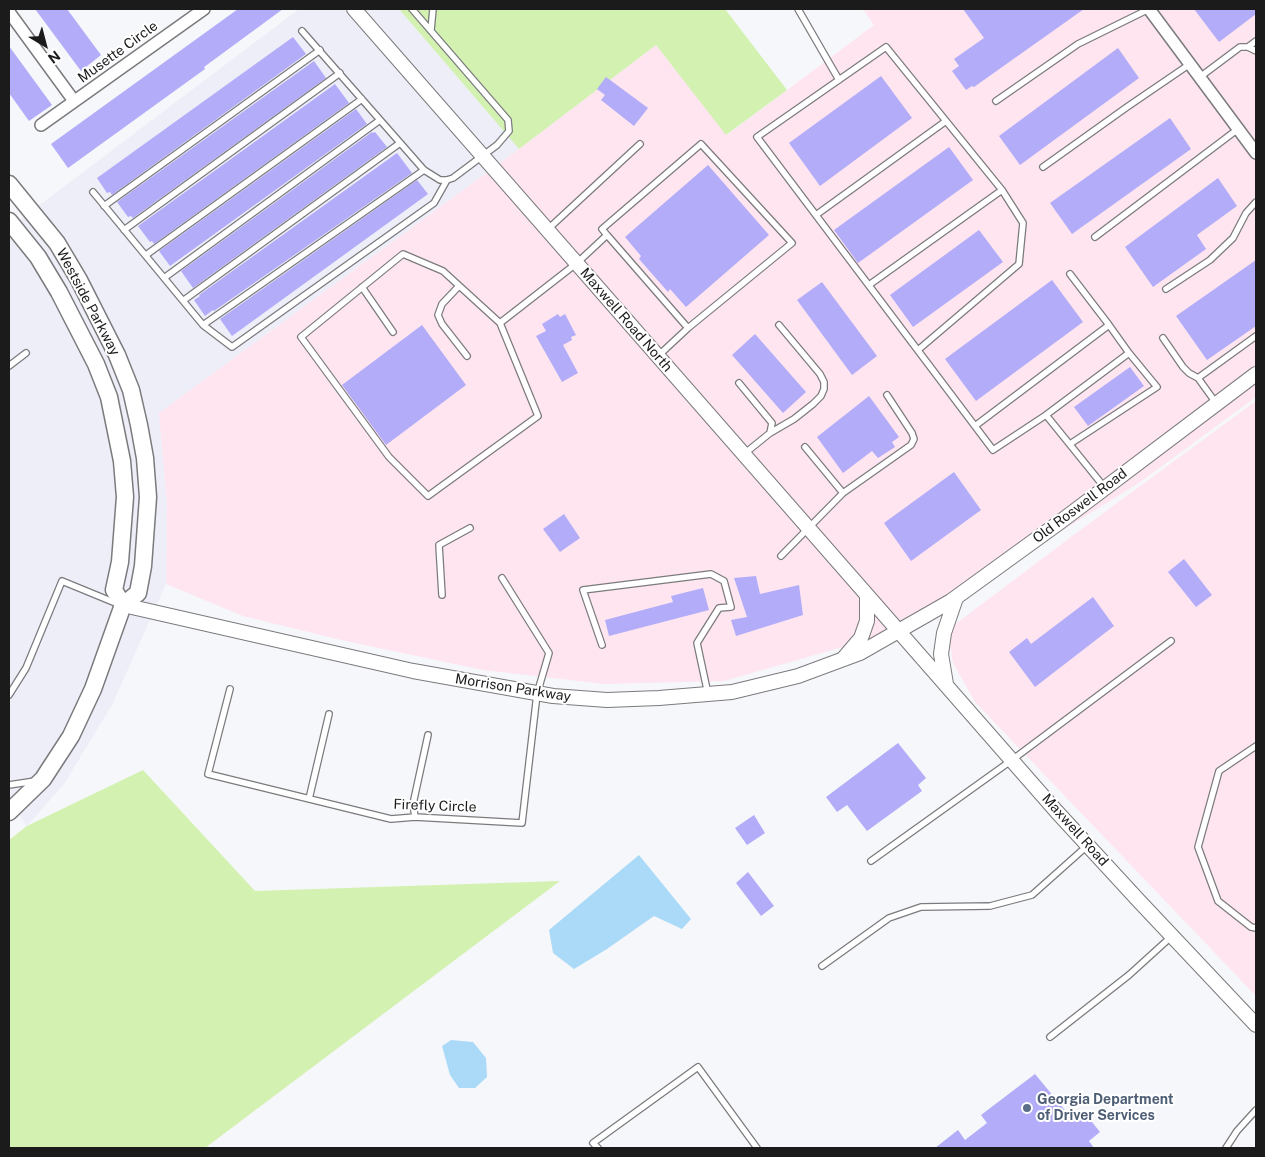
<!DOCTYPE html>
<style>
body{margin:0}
#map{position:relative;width:1265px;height:1157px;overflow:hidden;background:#f6f7fa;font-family:"Public Sans",sans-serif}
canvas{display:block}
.frame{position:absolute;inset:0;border:10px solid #1b1b1c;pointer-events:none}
.north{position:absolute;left:20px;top:20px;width:50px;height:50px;-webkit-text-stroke:4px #fff;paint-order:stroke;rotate:143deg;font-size:14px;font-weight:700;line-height:20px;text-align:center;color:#1b1b1c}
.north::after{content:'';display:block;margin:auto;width:18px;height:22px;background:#1b1b1c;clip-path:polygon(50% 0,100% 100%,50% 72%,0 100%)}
</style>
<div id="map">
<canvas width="1265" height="1157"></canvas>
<div class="frame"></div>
<div class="north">N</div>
</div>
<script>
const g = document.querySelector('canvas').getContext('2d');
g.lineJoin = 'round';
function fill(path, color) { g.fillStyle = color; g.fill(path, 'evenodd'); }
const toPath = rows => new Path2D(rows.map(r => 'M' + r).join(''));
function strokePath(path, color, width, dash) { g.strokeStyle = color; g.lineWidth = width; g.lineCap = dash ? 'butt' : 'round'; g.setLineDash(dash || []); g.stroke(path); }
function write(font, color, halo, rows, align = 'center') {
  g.font = font + ' "Public Sans",sans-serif'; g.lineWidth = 4; g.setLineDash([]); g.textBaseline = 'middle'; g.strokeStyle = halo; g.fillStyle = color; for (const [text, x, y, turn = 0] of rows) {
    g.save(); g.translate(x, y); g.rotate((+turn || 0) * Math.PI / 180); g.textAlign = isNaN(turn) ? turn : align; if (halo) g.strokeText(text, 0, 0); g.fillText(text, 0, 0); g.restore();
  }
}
fill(toPath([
 [299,9,399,9,519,149,159,413,167,506,166,584,112,705,64,784,27,826,9,800,9,228]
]), '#eeeef9');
fill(toPath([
 [863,9,1256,9,1256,397,1139,483,899,631,724,681,605,684,483,670,341,640,243,616,166,584,167,506,159,413,519,149,656,45,727,135,874,25],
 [1256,401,1256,996,975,702,953,663,949,636,954,625,1079,531]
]), '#fee5f0');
fill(toPath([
 [399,9,725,9,787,90,726,135,656,45,519,149],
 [143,770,255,891,560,881,205,1148,9,1148,9,840,27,826]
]), '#d3f1b1');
fill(toPath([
 [639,855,691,919,682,929,654,916,607,949,574,969,553,953,549,930],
 [451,1040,473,1042,486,1058,487,1077,475,1088,459,1088,450,1075,442,1046]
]), '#aadaf8');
fill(toPath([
 [35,9,67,9,101,55,81,71],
 [238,9,283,9,204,67,205,69,68,168,51,144],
 [963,9,1084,9,974,87,972,86,966,90,952,71,959,66,954,59,984,38],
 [1194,9,1256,9,1256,14,1219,42],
 [293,37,306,54,112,195,110,192,107,193,97,178],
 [9,46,52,105,29,121,9,93],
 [1118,48,1139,78,1020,165,999,136],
 [314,61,326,78,133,218,131,216,128,217,117,202],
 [881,76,912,118,820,186,789,143],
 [606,77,648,108,634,126,601,100,605,95,597,89],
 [335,84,349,103,154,244,152,241,150,242,138,226],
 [356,109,367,124,170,266,159,251],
 [1170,118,1191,149,1072,234,1050,203],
 [372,132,373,133,375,132,387,147,193,288,181,271],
 [949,147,973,180,858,263,834,230],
 [397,153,412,173,214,311,213,310,205,316,194,300,200,296,199,295],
 [708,165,769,235,686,307,670,289,668,292,639,259,641,256,625,237],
 [1218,178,1237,206,1197,235,1206,249,1153,287,1125,247],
 [417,180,428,194,232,336,220,319],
 [979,230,1003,262,913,327,890,295],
 [1256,260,1256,326,1207,360,1176,316],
 [1052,280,1083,322,976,401,945,359],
 [822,282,877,356,852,375,797,300],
 [558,314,560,317,565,314,576,335,571,337,572,340,563,345,578,373,562,382,536,336,546,331,542,324],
 [422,325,466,385,386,445,342,385],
 [755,334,806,392,783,413,732,355],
 [1130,367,1144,386,1088,426,1074,407],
 [869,396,899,437,892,442,895,447,878,458,872,451,843,473,817,437],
 [954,472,981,510,911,561,884,523],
 [564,514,580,538,560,552,543,529],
 [1184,559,1212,595,1196,607,1168,572],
 [756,576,760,594,799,585,803,615,736,636,731,620,747,617,734,578],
 [703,588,709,610,609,636,605,620,673,602,671,596],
 [1093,597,1114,626,1035,687,1009,652,1027,638,1031,644],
 [898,743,926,778,918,785,922,791,867,831,847,805,837,812,826,797],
 [754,815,765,833,747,845,735,828],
 [748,872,774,906,761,916,736,883],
 [1035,1074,1073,1120,1084,1112,1100,1132,1089,1141,1094,1148,935,1148,958,1130,965,1140,987,1123,981,1115]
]), '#b2acf9');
const service = toPath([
 [798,9,839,80],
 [431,30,433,9],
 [302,31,424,170,440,180,447,180,453,178,497,145,509,131,508,120,412,9],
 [1248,47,1256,41],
 [1200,77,1240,47,1248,47,1256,51],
 [996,101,1078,44,1149,9],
 [1043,167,1127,107,1190,64],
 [93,192,203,325,424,170],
 [104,206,320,50],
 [816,215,946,121],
 [124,230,340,73],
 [547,230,640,144],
 [1095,237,1238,129],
 [146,255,362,99],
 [1070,274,1109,325],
 [164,278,380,120],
 [869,285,1002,190],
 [459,286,442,304,438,315,442,324,467,356],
 [362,287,393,332],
 [1166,289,1210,260,1233,238,1246,213,1256,202],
 [184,300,400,143],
 [500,323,443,271,403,254,301,337,389,457,428,496,538,416,500,323,577,263,607,235,602,229,701,144,792,243,688,328,607,235],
 [203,325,232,347,434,203,447,180],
 [1163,338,1183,367,1189,373,1198,378],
 [918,350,1019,264,1023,223,1002,190,886,47,757,137,993,450,1046,415,1105,488],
 [658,356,688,328],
 [9,366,26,353],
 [739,383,772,423,770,433,744,454],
 [1216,403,1198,378,1256,336],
 [975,426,1109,325,1129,353,1046,415],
 [770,433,794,419,813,404,821,396,824,389,824,382,820,374,779,325],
 [1070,444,1157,387,1129,353],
 [805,447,843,493],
 [781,556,843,493,911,445,914,439,912,433,887,395],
 [442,595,439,545,470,528],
 [602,645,583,590,711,574,724,581,731,607,719,608,697,643,708,694],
 [230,689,208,774,391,819,415,817,522,823,537,694,549,653,502,578],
 [9,695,26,668,62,581,118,604],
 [1256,746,1219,771,1198,847,1218,901,1251,927,1256,928],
 [9,785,35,781],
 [309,799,329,714],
 [415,817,413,804,428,735],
 [871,861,1012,760,1171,641],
 [822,966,889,918,921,907,990,906,1032,895,1087,846],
 [1050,1037,1129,975,1172,936],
 [598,1148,593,1143,698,1067,757,1148],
 [1226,1148,1237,1131,1256,1110]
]);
const minor = toPath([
 [1149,9,1256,153],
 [9,12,74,101],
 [41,125,204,9]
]);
const tertiary = toPath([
 [354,9,1057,812,1139,901,1256,1025],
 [123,605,413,671,553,696,607,700,659,698,732,692,798,676,860,653,951,601,1060,522,1256,374],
 [843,659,861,638,867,621,867,595],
 [946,684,941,654,944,633,956,598]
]);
const secondary = toPath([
 [9,184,57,243,79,280,117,355,131,390,139,425,145,458,148,497,143,566,138,593,123,605,93,689,71,736,43,779,9,812],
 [9,221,38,257,59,292,96,364,109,397,122,461,125,497,120,562,114,590,123,605]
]);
strokePath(service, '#7b7b7e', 8);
strokePath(minor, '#7b7b7e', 14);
strokePath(tertiary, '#7b7b7e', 16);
strokePath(secondary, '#7b7b7e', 19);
strokePath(service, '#fff', 5.5);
strokePath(minor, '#fff', 11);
strokePath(tertiary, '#fff', 14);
strokePath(secondary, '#fff', 16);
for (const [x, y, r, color] of [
 [1027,1108,5,"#5c6f8a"]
]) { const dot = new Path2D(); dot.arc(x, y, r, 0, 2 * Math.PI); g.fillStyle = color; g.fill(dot); strokePath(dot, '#fff', 2); }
write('14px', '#1b1b1c', '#fff', [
 ["Musette Circle",118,52,-36],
 ["Westside Parkway",88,302,62],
 ["Maxwell Road North",626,320,49],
 ["Old Roswell Road",1080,506,-37],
 ["Morrison Parkway",513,688,9],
 ["Firefly Circle",435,806,2],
 ["Maxwell Road",1075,830,48]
]);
write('bold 14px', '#4e5e75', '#fff', [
 ["Georgia Department",1037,1100],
 ["of Driver Services",1037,1116]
], 'left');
</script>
